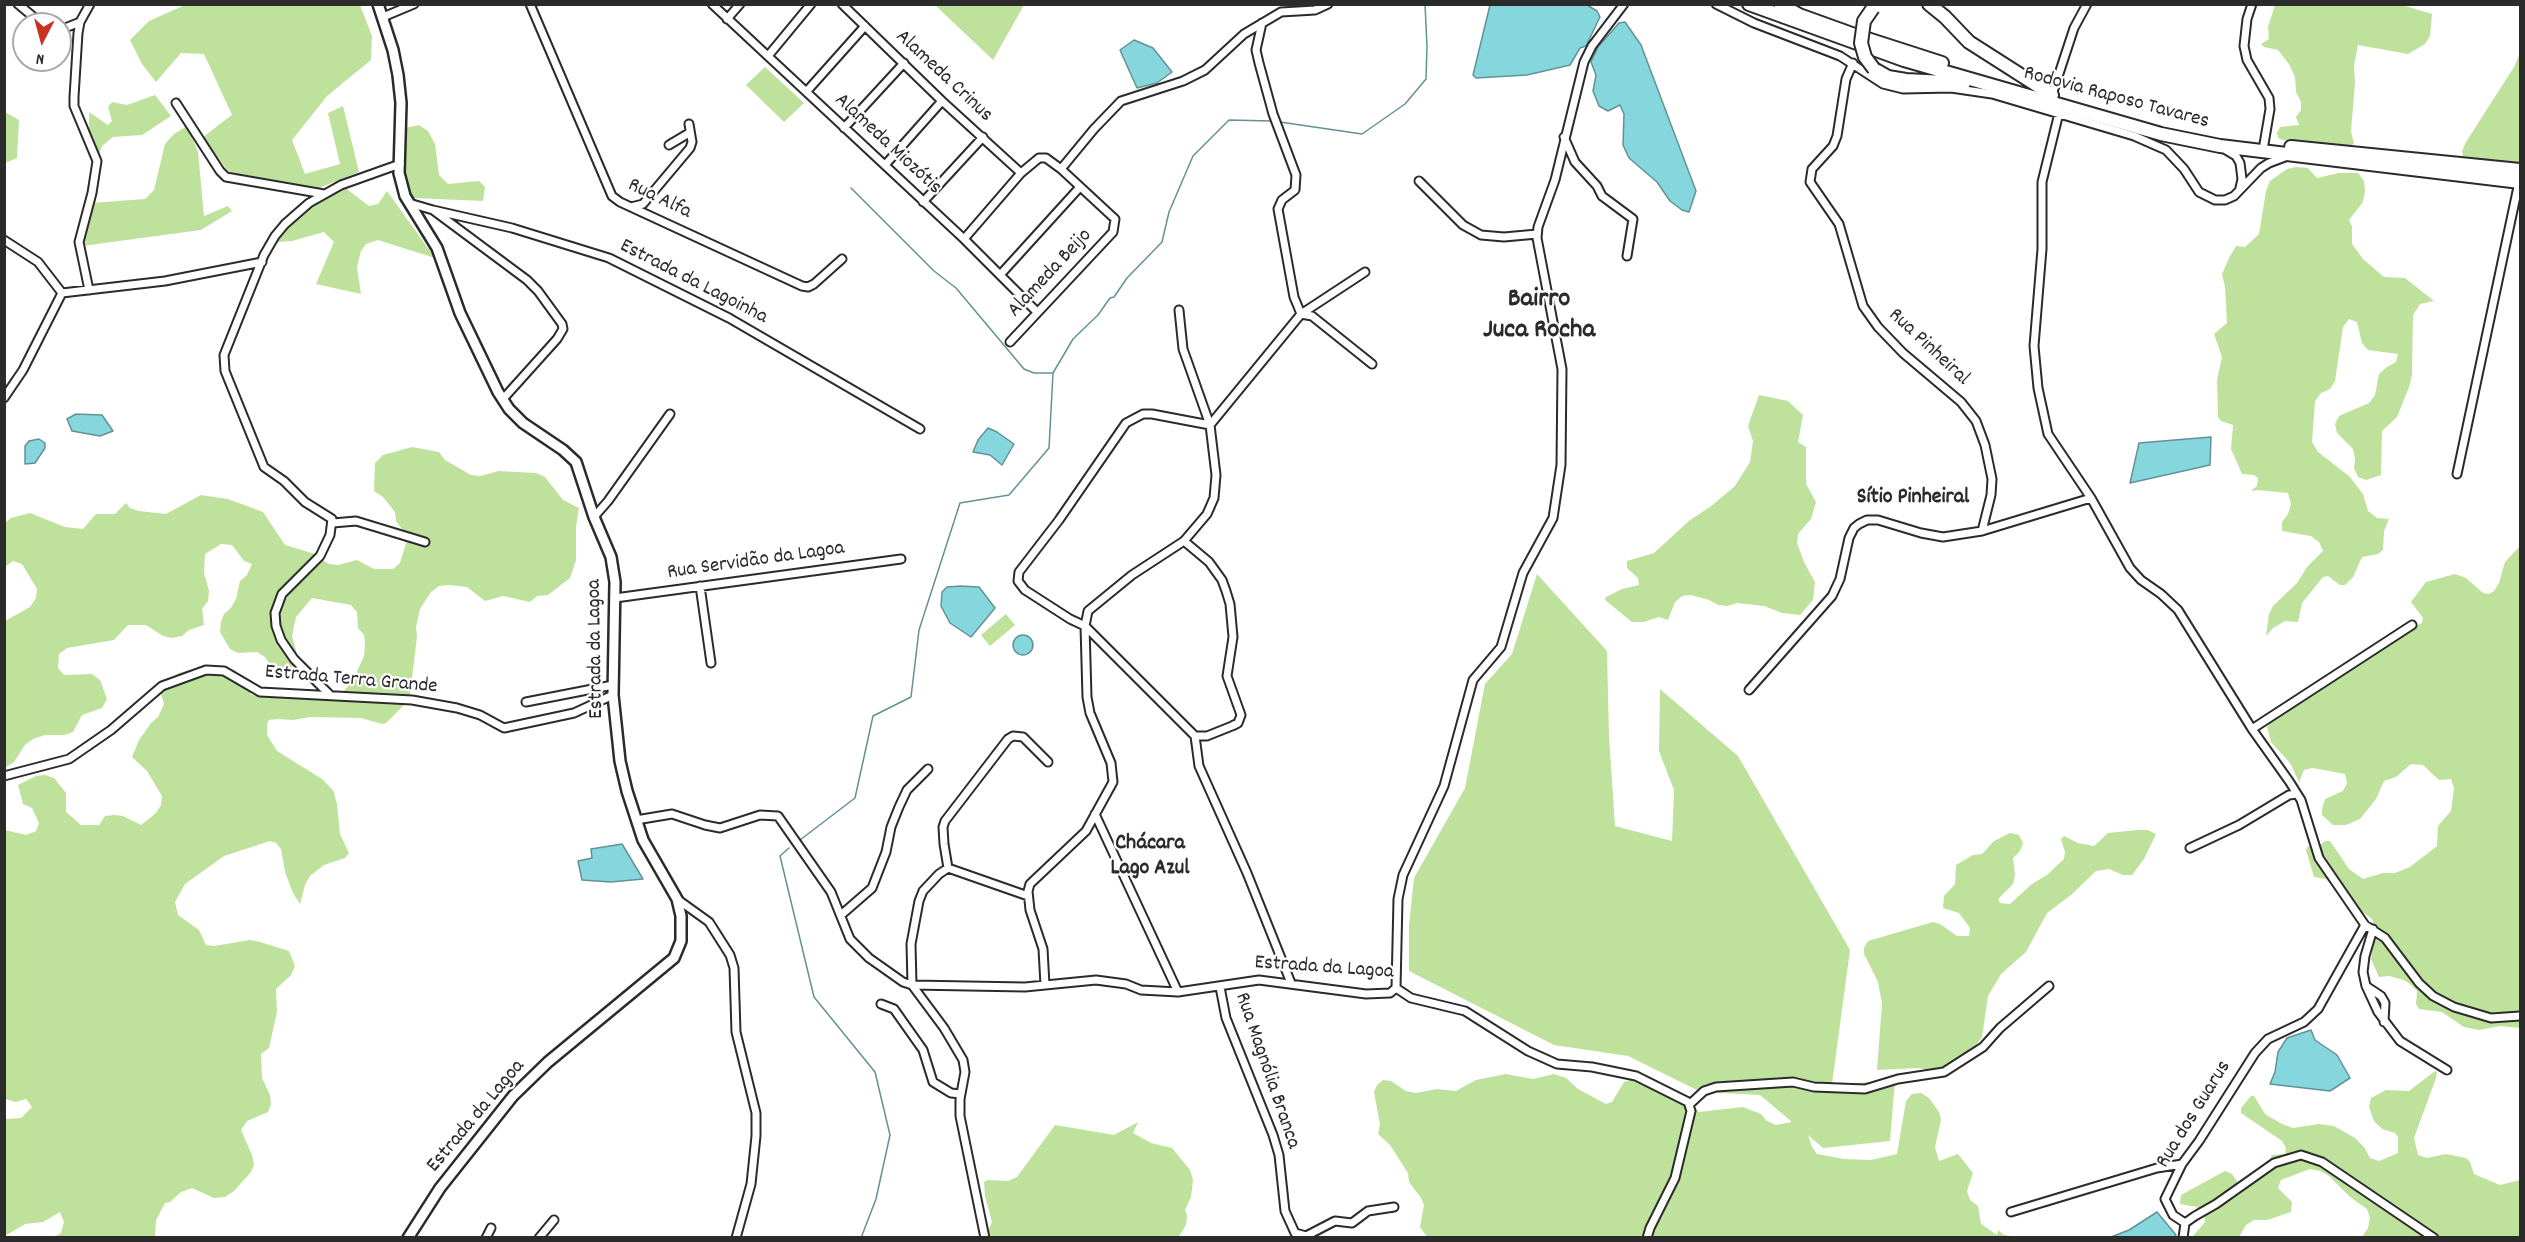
<!DOCTYPE html>
<meta charset="utf-8">
<style>
body{margin:0}
#map{position:relative;width:2525px;height:1242px;overflow:hidden;background:#fff;font-family:Dekko,sans-serif}
canvas{display:block}
.frame{position:absolute;inset:0;border:6px solid #2b2b2b;pointer-events:none}
.north{position:absolute;left:12px;top:12px;width:60px;height:60px;box-sizing:border-box;background:#fff;border:2px solid #aaa;border-radius:50%;rotate:186deg;font-size:16px;font-weight:700;line-height:24px;text-align:center;color:#2b2b2b}
.north::after{content:'';display:block;margin:auto;width:21px;height:27px;background:#c8321e;clip-path:polygon(50% 0,100% 100%,50% 72%,0 100%)}
</style>
<div id="map">
<canvas width="2525" height="1242"></canvas>
<div class="frame"></div>
<div class="north">N</div>
</div>
<script>
const g = document.querySelector('canvas').getContext('2d');
g.lineJoin = 'round';
function fill(path, color) { g.fillStyle = color; g.fill(path, 'evenodd'); }
const toPath = rows => new Path2D(rows.map(r => 'M' + r).join(''));
function strokePath(path, color, width, dash) { g.strokeStyle = color; g.lineWidth = width; g.lineCap = dash ? 'butt' : 'round'; g.setLineDash(dash || []); g.stroke(path); }
function write(font, color, halo, rows, align = 'center') {
  g.font = font + ' Dekko,sans-serif'; g.lineWidth = 4.5; g.setLineDash([]); g.textBaseline = 'middle'; g.strokeStyle = halo; g.fillStyle = color; for (const [text, x, y, turn = 0] of rows) {
    g.save(); g.translate(x, y); g.rotate((+turn || 0) * Math.PI / 180); g.textAlign = isNaN(turn) ? turn : align; if (halo) g.strokeText(text, 0, 0); g.fillText(text, 0, 0); g.restore();
  }
}
fill(toPath([
 [185,5,360,5,372,36,371,60,327,96,292,140,305,174,340,164,328,113,343,106,359,172,319,188,240,177,227,170,203,137,232,115,204,54,181,53,156,82,142,64,130,40,149,21],
 [935,5,1024,5,993,60],
 [2275,5,2402,5,2432,14,2430,36,2425,44,2408,54,2358,45,2354,65,2355,82,2351,132,2354,143,2351,146,2338,150,2292,143,2278,138,2277,133,2280,127,2299,125,2296,117,2301,110,2301,102,2296,92,2295,77,2289,64,2278,50,2264,47,2261,44,2269,39,2268,27],
 [2520,53,2520,171,2468,161,2463,158,2462,151,2466,142,2514,67],
 [765,67,804,103,784,122,746,85],
 [155,95,171,116,142,135,113,137,102,146,97,159,89,134,89,112,108,125,112,121,108,107,112,102,127,105],
 [5,112,19,120,17,158,5,163],
 [419,125,428,131,435,144,439,175,448,184,479,181,485,187,483,201,414,198,408,190,406,180,405,128],
 [187,126,198,152,204,216,228,206,232,211,201,230,82,246,91,203,145,199,154,190,165,144,174,134],
 [2296,167,2308,168,2317,178,2339,173,2358,173,2364,181,2365,191,2363,202,2349,220,2352,226,2352,244,2363,259,2384,277,2405,278,2434,301,2420,304,2413,315,2412,375,2409,387,2397,417,2382,431,2381,475,2366,480,2358,477,2354,468,2355,458,2353,449,2337,433,2335,424,2339,416,2369,403,2375,395,2379,374,2387,367,2396,362,2398,354,2368,350,2362,343,2357,322,2349,319,2343,327,2335,381,2330,389,2321,393,2315,401,2312,442,2318,452,2349,476,2363,494,2368,511,2377,518,2389,519,2384,531,2383,550,2378,554,2362,557,2353,577,2345,585,2340,585,2328,576,2323,577,2302,603,2298,622,2285,621,2273,628,2266,636,2269,614,2273,606,2297,583,2307,567,2323,551,2319,542,2311,536,2282,531,2282,522,2288,514,2291,504,2288,493,2258,490,2251,491,2257,486,2258,478,2254,475,2242,474,2231,449,2233,425,2221,421,2218,417,2217,380,2222,357,2214,334,2227,323,2225,287,2222,274,2229,258,2236,246,2245,247,2259,234,2266,191,2270,181,2287,169],
 [344,187,369,206,378,204,387,191,435,258,378,240,366,244,361,251,357,267,361,294,316,284,334,242,324,232,292,241,277,242,277,238,310,207],
 [1759,395,1788,401,1803,415,1798,442,1806,447,1806,484,1816,502,1811,519,1798,534,1797,543,1804,562,1815,582,1813,600,1800,615,1782,613,1764,606,1737,603,1727,606,1718,605,1709,600,1691,595,1682,596,1675,602,1668,620,1659,617,1644,622,1632,622,1605,600,1606,597,1622,589,1639,585,1638,578,1627,568,1627,561,1654,553,1690,520,1710,507,1735,486,1750,462,1753,441,1748,426],
 [412,447,439,452,445,460,471,475,480,476,499,471,536,473,545,477,563,500,579,508,576,527,576,560,570,578,548,595,537,596,530,602,503,596,485,601,467,587,449,585,439,586,431,592,420,609,416,627,417,637,410,694,407,702,386,723,382,724,361,718,310,717,293,720,277,719,269,720,267,724,267,735,277,751,322,779,333,790,337,804,340,834,349,853,345,858,324,865,310,876,305,885,300,904,293,893,285,872,281,849,276,843,270,841,224,856,185,884,175,902,178,915,199,930,206,945,214,946,250,940,260,942,289,951,295,966,291,975,276,989,277,1012,269,1048,261,1054,262,1078,270,1095,271,1104,268,1112,247,1121,241,1130,252,1155,254,1165,251,1172,234,1191,225,1197,214,1198,192,1188,181,1192,170,1202,165,1203,156,1220,155,1237,54,1237,61,1233,64,1222,60,1212,43,1222,25,1224,5,1236,5,1119,21,1118,32,1107,26,1099,16,1102,5,1099,5,830,26,835,36,831,39,823,32,808,23,804,18,785,36,776,45,775,54,778,66,793,66,812,81,825,99,825,105,816,114,815,123,816,141,825,156,813,161,805,162,796,147,771,132,757,139,740,151,723,158,717,164,704,161,694,164,685,179,673,189,670,217,668,235,670,247,686,251,695,260,696,272,693,319,699,338,697,352,682,364,656,365,644,364,635,358,628,357,612,351,605,312,598,296,617,292,636,297,654,295,664,288,670,279,671,271,666,265,657,257,652,238,653,230,649,220,632,221,622,224,614,231,608,236,599,240,581,247,575,252,564,244,561,232,545,221,544,205,554,204,573,209,591,208,601,202,609,204,625,189,630,182,636,172,638,163,636,146,625,128,625,114,640,67,648,59,654,58,668,64,675,92,674,100,680,107,699,102,708,82,715,73,732,64,735,45,735,33,739,25,745,14,762,5,768,5,621,30,607,36,598,37,589,22,564,13,561,5,567,5,523,11,518,30,513,65,527,83,529,96,514,115,514,126,503,130,508,139,511,166,514,201,495,228,499,263,512,285,545,312,553,329,564,338,565,357,560,374,569,393,569,400,563,408,537,396,521,395,512,383,497,374,491,375,463,383,455],
 [2520,546,2520,1028,2500,1026,2479,1030,2464,1027,2442,1012,2419,1009,2416,1004,2417,991,2410,984,2404,980,2389,976,2379,977,2371,959,2375,928,2372,919,2349,902,2326,879,2314,877,2306,850,2308,846,2318,847,2325,841,2330,841,2349,869,2363,879,2383,873,2395,873,2410,867,2437,846,2438,826,2451,811,2454,788,2451,779,2439,780,2423,765,2411,764,2396,777,2384,781,2376,799,2360,819,2346,825,2333,825,2322,815,2322,809,2325,799,2343,791,2347,783,2345,774,2313,768,2304,770,2299,782,2290,763,2271,742,2267,727,2279,713,2370,649,2422,623,2423,618,2411,602,2426,582,2455,574,2466,578,2483,593,2489,594,2494,591,2499,583,2505,562],
 [1537,574,1607,651,1609,737,1615,826,1672,841,1674,790,1659,751,1660,689,1738,756,1850,950,1832,1084,1895,1081,1890,1141,1823,1148,1808,1135,1812,1147,1817,1154,1844,1159,1871,1160,1897,1154,1906,1101,1912,1094,1921,1093,1929,1098,1939,1112,1941,1120,1935,1147,1939,1161,1958,1154,1973,1173,1967,1191,1970,1200,1978,1206,1981,1224,1997,1235,1998,1230,2004,1235,2017,1237,1427,1237,1420,1227,1424,1205,1421,1198,1409,1182,1408,1173,1390,1145,1378,1134,1380,1125,1374,1092,1377,1085,1383,1080,1391,1081,1406,1091,1416,1093,1437,1089,1456,1091,1476,1080,1506,1074,1533,1079,1554,1074,1566,1078,1578,1089,1606,1104,1612,1102,1624,1082,1637,1078,1688,1101,1699,1112,1743,1107,1761,1114,1767,1121,1776,1125,1792,1122,1760,1095,1701,1092,1628,1056,1554,1045,1409,971,1409,925,1414,878,1465,788,1485,684,1512,654],
 [1006,614,1015,625,990,646,981,635],
 [2137,830,2148,830,2156,834,2144,859,2132,875,2123,875,2109,869,2096,871,2071,895,2047,913,2026,952,2001,974,1988,996,1982,1037,1958,1069,1947,1073,1918,1068,1877,1070,1882,1004,1878,982,1864,954,1864,948,1868,941,1933,922,1940,924,1957,936,1969,936,1970,928,1959,913,1943,908,1944,896,1955,884,1956,865,1973,855,1982,854,1994,841,2010,833,2019,835,2023,843,2020,851,2013,858,2015,875,2013,884,1998,899,2000,903,2010,904,2032,884,2047,875,2064,859,2065,852,2061,839,2064,836,2078,843,2094,846,2108,833],
 [2435,1071,2437,1072,2436,1078,2414,1138,2418,1155,2427,1158,2446,1154,2466,1158,2470,1162,2474,1174,2500,1185,2520,1180,2520,1237,2362,1237,2368,1228,2370,1218,2367,1209,2350,1197,2328,1175,2320,1171,2310,1169,2281,1180,2278,1188,2292,1202,2291,1212,2267,1220,2254,1220,2246,1225,2239,1237,2192,1237,2205,1222,2204,1214,2197,1207,2180,1204,2181,1195,2225,1171,2232,1174,2239,1184,2264,1170,2272,1155,2285,1154,2286,1148,2282,1141,2241,1113,2241,1108,2251,1096,2254,1096,2265,1114,2282,1124,2293,1128,2319,1124,2334,1126,2355,1138,2364,1147,2370,1158,2379,1161,2398,1153,2398,1137,2395,1133,2382,1129,2374,1121,2369,1107,2371,1098,2386,1090,2409,1091],
 [1138,1122,1133,1133,1151,1143,1172,1148,1190,1170,1193,1180,1191,1197,1185,1210,1187,1215,1186,1225,1178,1238,985,1237,992,1222,985,1196,984,1182,988,1180,1008,1181,1017,1177,1055,1125,1114,1135]
]), '#bee29c');
const water = toPath([
 [1490,5,1587,5,1597,11,1600,17,1586,46,1580,48,1570,65,1527,75,1476,78,1473,75,1490,5],
 [1625,22,1641,45,1696,191,1689,212,1682,210,1670,201,1657,182,1629,158,1623,145,1624,114,1620,105,1608,111,1599,106,1593,91,1596,75,1591,62,1598,47,1619,23,1625,22],
 [1134,40,1153,48,1172,72,1157,83,1137,88,1120,50,1134,40],
 [76,414,102,415,113,431,100,436,72,431,67,419,76,414],
 [988,428,997,432,1014,444,1002,465,990,455,973,452,978,440,988,428],
 [2211,437,2210,465,2130,483,2139,443,2211,437],
 [39,439,45,443,45,448,35,463,25,464,25,446,29,441,39,439],
 [961,586,979,587,995,608,971,637,950,623,941,606,942,592,947,587,961,586],
 '1013 645a10 10 0 1 1 20 0a10 10 0 1 1-20 0Z',
 [622,844,643,879,611,882,582,880,578,861,592,858,591,849,622,844],
 [2311,1030,2315,1040,2337,1055,2350,1078,2330,1091,2270,1084,2275,1072,2278,1052,2287,1038,2311,1030],
 [2157,1212,2176,1235,2175,1237,2111,1237,2129,1230,2157,1212]
]);
fill(water, '#86d7dd');
strokePath(water, '#629296', 1.5);
strokePath(toPath([
 [1280,122,1362,134,1405,104,1426,79,1427,46,1425,4],
 [851,188,934,271,956,288,1024,369,1034,373,1053,373],
 [800,840,855,798,873,716,911,697,919,630,960,503,1009,495,1049,448,1053,373,1073,339,1098,315,1110,298,1114,297,1127,278,1162,242,1169,212,1193,156,1229,120,1272,121],
 [789,848,780,856,814,997,875,1072,890,1135,876,1199,861,1238]
]), '#629296', 1.5);
const street = toPath([
 [18,4,42,24],
 [530,4,612,196,620,202,802,286,808,287,814,284,842,259],
 [712,4,964,239,1037,312],
 [842,4,942,101,1021,173],
 [1716,4,1754,23,1840,56,1883,84,1903,89,1951,88,1992,94,2134,136,2166,150,2184,169,2199,192,2215,200,2225,200,2234,196,2261,168,2269,163,2285,157],
 [2252,4,2247,19,2244,46,2247,60,2269,98,2270,109,2264,144],
 [383,17,414,4],
 [727,19,740,4],
 [60,30,80,22],
 [768,56,811,4],
 [1853,63,1846,79,1837,136,1833,146,1812,169,1810,182,1839,224,1863,306,1878,327,1903,353,1961,402,1976,421,1985,445,1992,479,1991,495,1982,531],
 [807,91,865,26],
 [2052,95,2074,28,2087,4],
 [176,103,220,171,226,177,324,194],
 [2059,113,2042,182,2042,249,2034,346,2038,388,2048,434,2091,498,2130,568,2141,580,2161,594,2178,610,2252,729,2289,781,2301,800,2319,858,2365,925,2318,1009,2304,1022,2268,1039,2255,1053,2199,1141,2182,1164,2165,1199,2173,1215,2185,1223],
 [844,128,904,63],
 [1564,137,1575,162,1597,186,1602,196,1633,219,1627,256],
 [669,145,689,133],
 [2226,150,2236,156,2240,163,2242,179,2240,188],
 [885,165,942,101],
 [1061,169,1094,129,1121,101,1183,81,1205,70,1244,34,1281,12,1315,10,1328,4],
 [1419,181,1463,225,1481,235,1504,237,1537,234],
 [923,202,983,137],
 [409,203,433,210,527,280,538,291,562,324,563,329,557,339,503,399],
 [631,207,643,204,690,148,692,142,689,124],
 [433,210,512,228,609,258,729,318,920,429],
 [964,239,1021,173,1039,158,1046,158,1061,169,1115,219,1113,232,1010,342],
 [4,240,38,262,62,293],
 [1000,275,1080,187],
 [89,290,79,242,92,193,97,161,74,106,74,97,78,33,80,22,90,4],
 [62,293,165,281,262,262],
 [1179,310,1183,349,1210,425,1152,414,1143,414,1126,423,1059,520,1019,572,1018,581,1025,590,1070,619,1085,626,1195,736,1199,766,1247,873,1291,983],
 [1301,314,1312,316,1372,364],
 [1301,314,1365,272],
 [4,398,23,370,62,293],
 [2457,474,2519,182],
 [594,517,608,501,670,414],
 [333,523,356,521,425,542],
 [1184,541,1209,562,1222,580,1226,591,1230,604,1233,637,1227,676,1241,715,1238,723,1232,726,1207,736,1195,736],
 [700,586,711,663],
 [615,598,901,559],
 [1749,690,1832,596,1840,579,1849,538,1854,528,1859,524,1867,520,1878,520,1921,533,1943,537,1982,531,2091,498],
 [330,695,294,659,281,640,276,626,275,613,282,594,320,556,330,535,332,519,305,502,284,481,264,467,225,371,224,355,264,255,275,236,285,224,309,203,341,185,400,164],
 [526,702,613,685],
 [2252,729,2412,625],
 [4,776,69,759,111,730,162,686,206,670,224,671,260,692,412,700,457,708,480,715,504,728,574,713,613,695],
 [1095,814,1178,992],
 [636,820,672,814,705,825,720,828,760,815,778,816,831,892,850,939,869,958,903,982,912,985,1025,987,1096,980,1126,984,1141,990,1178,992,1259,980,1366,994,1390,993,1396,988,1411,998,1465,1011,1528,1051,1557,1064,1592,1067,1636,1076,1688,1102,1691,1111,1675,1178,1650,1228,1647,1238],
 [2190,848,2239,825,2289,795,2297,794],
 [948,868,944,844,943,827,945,821,1008,739,1013,736,1023,737,1048,762],
 [677,899,709,922,730,955,734,968,736,1032,756,1113,756,1136,751,1184,736,1238],
 [841,915,872,888,886,852,891,827,899,807,907,790,928,769],
 [2365,925,2385,938,2419,983,2433,996,2454,1007,2491,1018,2520,1016],
 [2373,929,2365,956,2363,972,2366,986,2378,1012,2400,1041,2447,1070],
 [1045,985,1043,949,1030,910,1028,891,1030,884,1086,831,1113,782,1111,763,1090,713,1087,697,1085,626,1088,611,1132,575,1184,541,1207,514,1214,498,1216,475,1210,425,1301,314,1294,297,1278,209,1282,200,1295,190,1296,175,1273,114,1259,63,1256,50,1262,23],
 [2366,986,2381,996,2385,1003,2384,1022],
 [1220,987,1226,1018,1273,1135,1279,1155,1285,1211,1295,1233,1306,1236,1335,1221,1352,1223,1368,1211,1394,1207],
 [1396,988,1398,899,1403,875,1444,786,1473,680,1501,647,1523,573,1553,518,1561,465,1562,369,1537,238,1538,227,1555,180,1584,62,1592,46,1624,4],
 [881,1004,894,1009,923,1050,933,1082,951,1093,961,1094],
 [1690,1104,1704,1091,1716,1087,1793,1082,1814,1087,1865,1089,1898,1079,1944,1072,1983,1047,2000,1028,2049,986],
 [2011,1212,2157,1168,2182,1164],
 [486,1238,491,1228],
 [539,1238,554,1220],
 [985,1238,960,1116,960,1099,965,1072,963,1060,944,1028,912,985,911,944,919,901,923,891,939,874,948,868,1028,896],
 [2183,1238,2185,1223,2195,1216,2216,1204,2274,1163,2301,1155,2322,1162,2434,1238]
]);
const secondary = toPath([
 [378,4,393,50,398,75,401,103,399,173,405,196,437,248,460,313,498,392,509,409,523,423,563,450,576,462,594,517,611,557,615,582,613,695,620,761,627,791,643,840,677,899,681,916,681,941,674,958,548,1062,513,1096,440,1188,408,1238]
]);
const highway = toPath([
 [1749,4,1904,60,2161,134,2220,146,2520,182],
 [1780,4,1799,15,1849,33,1942,63],
 [1929,4,1945,17,1969,42,2052,95],
 [1874,69,1888,77,1906,80,1964,83],
 [2291,147,2520,170]
]);
strokePath(street, '#2b2b2b', 11);
strokePath(secondary, '#2b2b2b', 14);
strokePath(highway, '#2b2b2b', 16);
strokePath(street, '#fff', 7);
strokePath(secondary, '#fff', 9);
strokePath(highway, '#fff', 12);
const highwayBridge = toPath([
 [1873,8,1864,21,1861,43,1865,57,1874,69]
]);
strokePath(highwayBridge, '#2b2b2b', 16, []);
strokePath(highwayBridge, '#fff', 12);
write('21px', '#2b2b2b', '#fff', [
 ["Alameda Crinus",943,77,43],
 ["Rodovia Raposo Tavares",2116,99,15],
 ["Alameda Miozótis",887,145,43],
 ["Rua Alfa",659,200,26],
 ["Alameda Beijo",1051,274,-47],
 ["Estrada da Lagoinha",693,283,27],
 ["Rua Pinheiral",1928,348,43],
 ["Rua Servidão da Lagoa",756,562,-8],
 ["Estrada da Lagoa",597,649,-91],
 ["Estrada Terra Grande",351,681,5],
 ["Estrada da Lagoa",1324,969,4],
 ["Rua Magnólia Branca",1266,1071,71],
 ["Rua dos Guarus",2195,1115,-58],
 ["Estrada da Lagoa",477,1117,-50]
]);
write('bold 22px', '#2b2b2b', '#fff', [
 ["Sítio Pinheiral",1913,499],
 ["Chácara",1150,845],
 ["Lago Azul",1150,870]
]);
write('bold 27px', '#2b2b2b', '#fff', [
 ["Bairro",1539,301],
 ["Juca Rocha",1539,332]
]);
</script>
